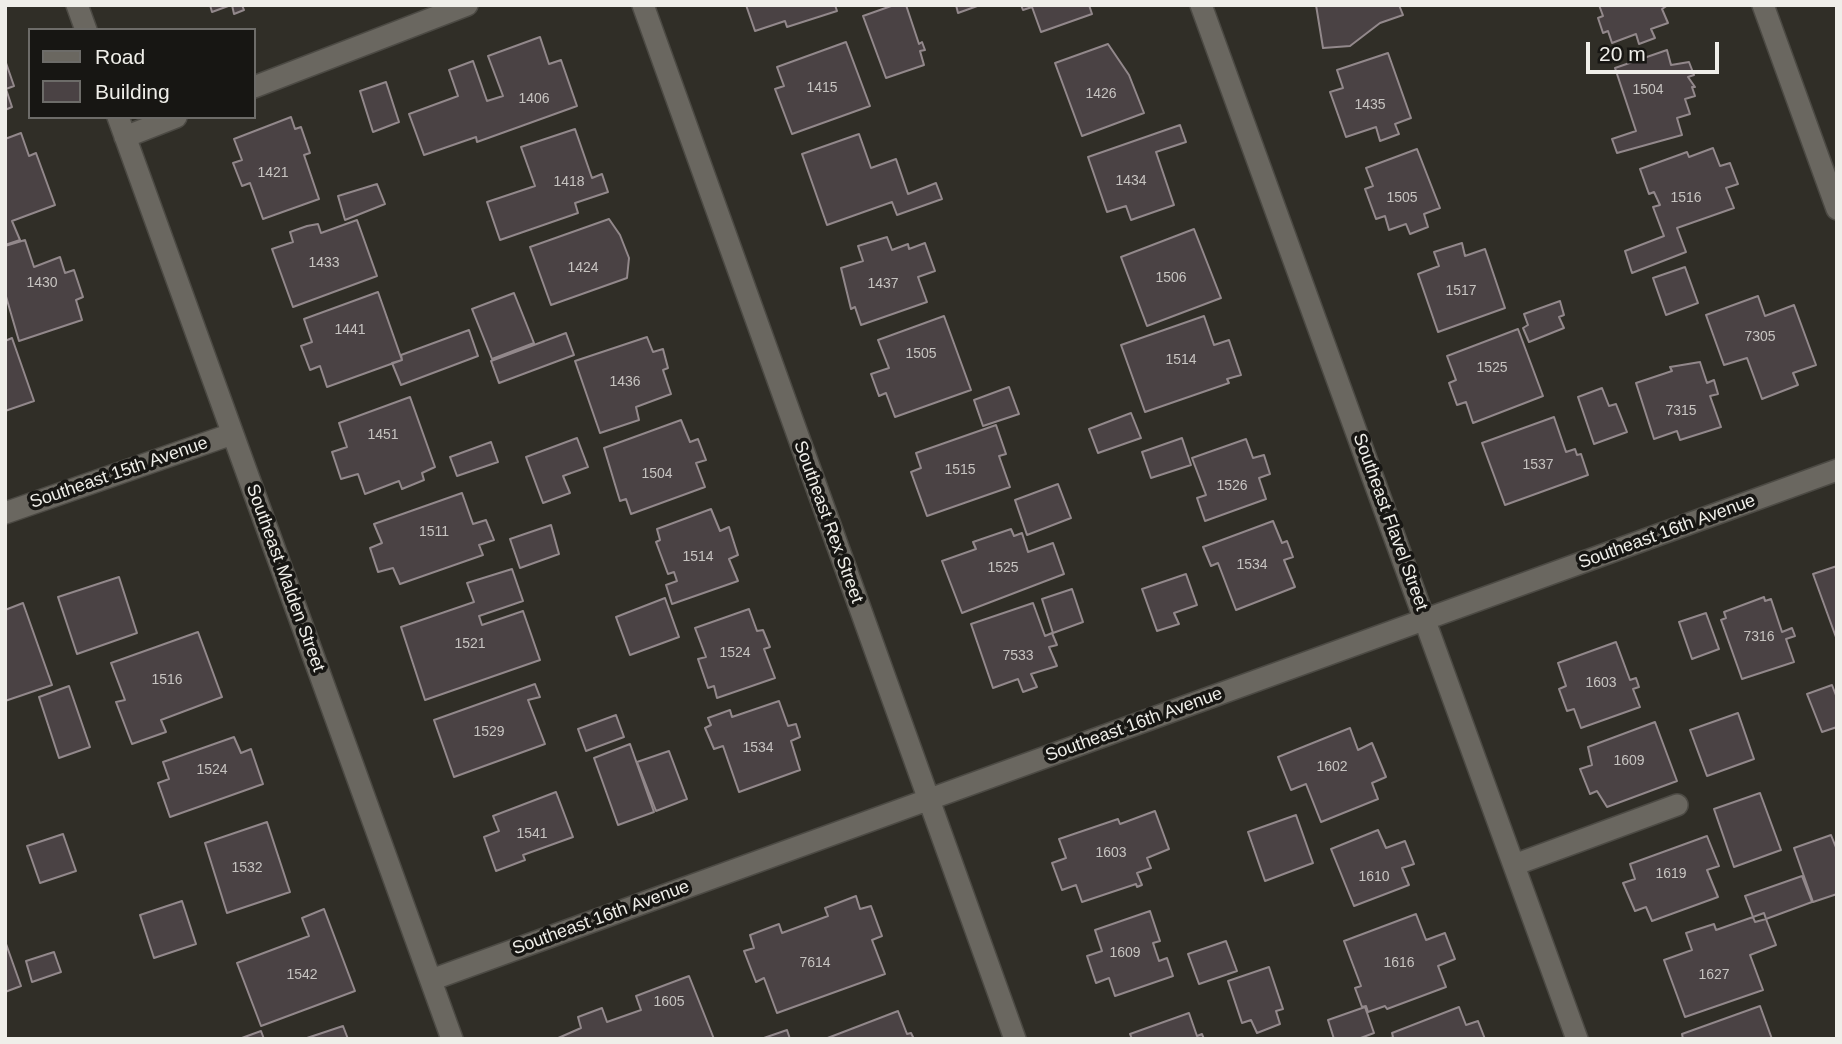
<!DOCTYPE html>
<style>
body{margin:0}
#map{position:relative;width:1842px;height:1044px;overflow:hidden;background:#302e27;font-family:Helvetica,sans-serif}
canvas{display:block}
.frame{position:absolute;inset:0;border:7px solid #efeee9;pointer-events:none}
.legend{position:absolute;left:28px;top:28px;width:228px;height:91px;box-sizing:border-box;background:#171613;border:2px solid #6d6c69;margin:0;padding:9px 12px;list-style:none;font-size:21px;color:#efeee9}
.legend li{display:flex;align-items:center;gap:14px;height:35px}
.legend b{width:35px;border:2px solid #6d6c69}
.scale{position:absolute;left:1586px;top:42px;width:133px;height:32px;box-sizing:border-box;border:4px solid #efeee9;border-top:0;padding-left:9px;font-size:21px;line-height:24px;white-space:nowrap;color:#efeee9;-webkit-text-stroke:5px #171613;paint-order:stroke}
</style>
<div id="map">
<canvas width="1842" height="1044"></canvas>
<div class="frame"></div>
<ul class="legend">
<li><b style="height:9px;background:#6a6760"></b>Road</li>
<li><b style="height:19px;background:#4a4244"></b>Building</li>
</ul>
<div class="scale">20 m</div>
</div>
<script>
const g = document.querySelector('canvas').getContext('2d');
g.lineJoin = 'round';
function fill(path, color) { g.fillStyle = color; g.fill(path, 'evenodd'); }
const toPath = rows => new Path2D(rows.map(r => 'M' + r).join(''));
function strokePath(path, color, width, dash) { g.strokeStyle = color; g.lineWidth = width; g.lineCap = dash ? 'butt' : 'round'; g.setLineDash(dash || []); g.stroke(path); }
function write(font, color, halo, rows, align = 'center') {
  g.font = font + ' Helvetica,sans-serif'; g.lineWidth = 7; g.setLineDash([]); g.textBaseline = 'middle'; g.strokeStyle = halo; g.fillStyle = color; for (const [text, x, y, turn = 0] of rows) {
    g.save(); g.translate(x, y); g.rotate((+turn || 0) * Math.PI / 180); g.textAlign = isNaN(turn) ? turn : align; if (halo) g.strokeText(text, 0, 0); g.fillText(text, 0, 0); g.restore();
  }
}
const building = toPath([
 [210,5,231,5,212,12,210,5],
 [232,5,242,5,244,10,234,14,232,5],
 [746,5,835,5,837,11,787,27,785,21,755,31,746,5],
 [894,5,906,5,919,44,922,42,925,50,920,51,924,65,886,78,863,16,894,5],
 [956,5,980,5,958,13,956,5],
 [1021,5,1089,5,1092,14,1041,32,1032,7,1023,10,1021,5],
 [1316,5,1399,5,1403,15,1380,23,1350,46,1323,48,1316,5],
 [1599,5,1668,5,1662,9,1668,23,1651,29,1655,38,1639,44,1636,34,1612,43,1608,31,1603,33,1598,18,1603,16,1599,5],
 [540,37,549,64,561,60,577,106,477,142,476,137,424,155,409,114,458,96,449,70,473,61,487,101,503,96,488,56,540,37],
 [846,42,870,106,792,134,775,89,784,86,777,67,846,42],
 [1108,44,1129,75,1144,113,1082,136,1055,63,1108,44],
 [1667,50,1671,65,1689,62,1694,75,1688,77,1695,87,1692,87,1695,96,1685,99,1690,114,1677,118,1682,135,1617,153,1612,139,1636,131,1615,68,1667,50],
 [1388,53,1411,118,1395,124,1399,134,1380,141,1376,127,1346,137,1330,92,1343,88,1337,70,1388,53],
 [5,60,14,86,6,89,12,107,5,110,5,60],
 [386,82,399,122,373,132,360,91,386,82],
 [291,117,295,129,301,127,310,153,304,155,319,199,263,219,250,183,242,186,233,163,242,160,234,139,291,117],
 [1180,125,1186,142,1156,152,1174,205,1131,220,1126,206,1107,212,1088,157,1180,125],
 [575,129,592,178,602,174,608,192,575,203,578,213,500,240,487,202,535,186,521,147,575,129],
 [21,133,29,156,36,153,55,205,12,221,20,240,5,245,5,139,21,133],
 [859,134,871,168,896,159,908,194,936,183,942,199,897,215,892,202,827,225,802,154,859,134],
 [1713,148,1720,166,1730,163,1738,184,1726,188,1734,208,1677,228,1686,252,1632,273,1625,251,1664,236,1653,207,1660,205,1654,192,1649,194,1640,169,1687,152,1689,157,1713,148],
 [1417,149,1440,208,1424,214,1428,227,1410,234,1406,224,1389,230,1385,216,1376,219,1365,189,1373,186,1366,168,1417,149],
 [377,184,385,204,345,220,338,196,377,184],
 [609,219,620,235,629,258,627,278,551,305,530,247,609,219],
 [357,220,377,276,293,307,272,249,293,242,290,232,307,226,318,224,321,233,357,220],
 [1194,229,1221,298,1147,326,1121,257,1194,229],
 [887,237,892,250,908,244,909,249,925,243,935,271,918,277,927,302,861,325,855,307,851,309,841,268,863,261,858,246,887,237],
 [25,240,34,267,60,257,65,273,74,270,83,297,76,300,82,320,19,341,5,293,5,246,25,240],
 [1462,243,1465,256,1485,249,1505,308,1438,332,1418,274,1439,266,1434,252,1462,243],
 [1685,267,1698,303,1666,315,1653,278,1685,267],
 [378,292,402,360,327,387,320,366,310,370,301,346,312,342,304,319,378,292],
 [514,293,534,343,492,359,472,309,514,293],
 [1758,296,1765,316,1794,305,1816,365,1793,373,1798,385,1762,399,1747,358,1724,365,1706,315,1758,296],
 [1560,301,1564,315,1559,317,1564,328,1529,342,1523,328,1528,325,1524,314,1560,301],
 [944,316,971,390,895,417,886,393,879,396,871,374,889,368,878,340,944,316],
 [1204,316,1214,345,1229,340,1241,375,1227,379,1229,383,1145,412,1121,345,1204,316],
 [1518,329,1543,396,1473,423,1466,402,1457,405,1449,383,1456,380,1447,356,1518,329],
 [469,330,478,356,401,385,392,363,402,360,401,355,469,330],
 [566,333,574,355,499,383,491,361,566,333],
 [647,337,653,352,663,349,668,368,663,370,671,394,636,407,639,420,600,433,575,361,647,337],
 [12,338,34,401,5,411,5,341,12,338],
 [1700,362,1707,383,1714,380,1718,394,1710,396,1721,427,1680,440,1677,431,1654,439,1636,383,1672,371,1670,367,1700,362],
 [1009,387,1019,414,983,426,974,400,1009,387],
 [1602,388,1609,406,1616,404,1627,432,1594,444,1578,397,1602,388],
 [410,397,435,467,422,473,424,480,402,489,399,481,365,494,358,474,341,479,332,452,347,447,339,423,410,397],
 [1131,413,1141,438,1098,453,1089,429,1131,413],
 [1554,417,1566,452,1575,449,1577,455,1581,454,1588,475,1505,505,1482,443,1554,417],
 [681,420,690,442,698,439,706,460,696,463,705,487,631,514,626,499,620,501,604,448,681,420],
 [996,425,1006,454,999,456,1010,487,927,516,911,472,921,468,916,453,996,425],
 [577,438,588,467,563,476,570,493,543,503,526,457,577,438],
 [1182,438,1191,465,1151,478,1142,452,1182,438],
 [1246,439,1253,458,1264,455,1270,474,1259,478,1266,499,1205,521,1197,498,1206,495,1192,458,1246,439],
 [491,442,498,462,457,476,450,457,491,442],
 [1058,484,1071,518,1027,535,1015,500,1058,484],
 [462,493,473,524,486,520,494,540,479,545,483,555,400,584,393,568,378,572,370,548,382,543,374,524,462,493],
 [711,509,720,531,729,527,738,555,729,559,738,581,672,604,666,585,677,581,674,572,668,574,656,542,660,540,657,529,711,509],
 [1273,521,1282,543,1287,541,1293,557,1284,560,1295,587,1236,610,1218,563,1211,566,1203,547,1273,521],
 [551,525,559,554,520,568,510,539,551,525],
 [1011,529,1014,536,1022,533,1028,552,1053,543,1064,574,962,613,942,561,976,549,973,542,1011,529],
 [1837,566,1837,640,1813,574,1837,566],
 [512,569,523,601,479,616,482,625,523,611,540,660,425,700,401,627,474,602,467,583,512,569],
 [1186,574,1197,605,1174,613,1179,624,1157,631,1142,589,1186,574],
 [119,577,137,633,77,654,58,597,119,577],
 [1072,589,1083,622,1053,633,1042,599,1072,589],
 [1764,597,1765,601,1771,599,1782,632,1792,628,1795,636,1786,639,1794,662,1742,679,1721,620,1726,618,1724,612,1764,597],
 [665,598,679,637,630,655,616,617,665,598],
 [23,603,52,685,5,701,5,610,23,603],
 [1033,603,1045,636,1052,633,1057,645,1049,647,1057,666,1031,674,1037,687,1023,692,1018,679,993,688,971,624,1033,603],
 [749,609,757,631,763,630,770,647,764,649,775,678,717,698,714,686,708,688,698,659,706,657,695,628,749,609],
 [1706,613,1719,649,1692,659,1679,622,1706,613],
 [198,632,222,697,161,720,166,732,132,744,116,702,125,700,111,663,198,632],
 [1616,642,1630,680,1636,678,1639,687,1633,689,1640,707,1581,728,1574,709,1567,711,1559,689,1566,686,1558,663,1616,642],
 [535,684,540,697,528,700,545,744,454,777,434,720,535,684],
 [1832,685,1837,698,1837,727,1822,732,1807,694,1832,685],
 [69,686,90,747,59,758,39,697,69,686],
 [779,701,788,726,796,724,800,737,791,741,800,770,739,792,723,746,714,749,705,728,711,725,708,718,730,710,732,717,779,701],
 [1738,713,1754,759,1707,776,1690,730,1738,713],
 [616,715,624,737,586,751,578,729,616,715],
 [1655,722,1677,781,1607,807,1597,791,1590,794,1580,769,1592,765,1588,747,1655,722],
 [1350,728,1358,750,1372,743,1386,777,1372,783,1378,799,1321,822,1306,784,1291,790,1278,757,1350,728],
 [234,737,241,753,251,749,263,784,170,817,158,783,169,779,163,762,234,737],
 [630,744,654,812,618,825,594,758,630,744],
 [669,751,687,799,656,811,637,762,669,751],
 [556,792,573,837,523,855,525,860,496,871,484,837,499,831,493,816,556,792],
 [1760,793,1781,850,1734,867,1714,809,1760,793],
 [1155,811,1169,849,1147,858,1151,868,1137,873,1142,885,1137,887,1136,884,1082,902,1076,885,1062,890,1052,863,1066,858,1059,839,1118,819,1120,824,1155,811],
 [1296,815,1313,863,1265,881,1248,832,1296,815],
 [267,822,290,892,227,913,205,843,267,822],
 [1378,830,1386,848,1405,841,1414,864,1402,868,1409,885,1354,906,1331,849,1378,830],
 [63,834,76,871,40,883,27,846,63,834],
 [1831,835,1837,850,1837,894,1813,902,1794,848,1831,835],
 [1707,836,1719,866,1707,870,1718,897,1652,921,1646,907,1635,911,1623,883,1635,879,1630,864,1707,836],
 [1802,876,1812,902,1766,919,1764,913,1753,917,1745,896,1802,876],
 [856,896,860,909,871,906,882,936,872,940,885,974,777,1013,764,978,756,982,744,951,754,948,750,935,779,924,782,933,828,916,825,908,856,896],
 [182,901,196,944,154,958,140,915,182,901],
 [324,909,355,991,261,1026,237,963,309,936,302,918,324,909],
 [1150,911,1160,941,1153,943,1159,961,1167,958,1173,976,1115,996,1109,978,1096,983,1087,956,1102,951,1095,930,1150,911],
 [1416,914,1426,940,1445,933,1455,959,1438,966,1446,987,1387,1009,1385,1006,1368,1012,1366,1006,1362,1007,1355,988,1361,986,1344,941,1416,914],
 [1753,917,1755,922,1766,919,1776,945,1750,955,1763,990,1685,1017,1664,960,1692,950,1686,933,1714,924,1716,930,1753,917],
 [5,941,21,986,5,992,5,941],
 [1226,941,1237,971,1199,984,1188,954,1226,941],
 [54,952,61,972,32,982,26,961,54,952],
 [1269,967,1283,1009,1276,1011,1280,1024,1257,1033,1251,1020,1242,1023,1228,981,1269,967],
 [689,976,714,1039,556,1039,581,1028,578,1017,602,1008,607,1022,641,1010,636,996,689,976],
 [1760,1006,1772,1039,1683,1039,1682,1034,1760,1006],
 [1365,1007,1374,1033,1358,1039,1334,1039,1328,1020,1365,1007],
 [1459,1007,1466,1025,1478,1021,1485,1039,1388,1039,1393,1037,1392,1033,1459,1007],
 [898,1011,907,1034,911,1033,914,1039,825,1039,898,1011],
 [1189,1013,1197,1036,1202,1034,1204,1039,1132,1039,1130,1034,1189,1013],
 [343,1026,348,1039,304,1039,343,1026],
 [787,1030,790,1039,761,1039,787,1030],
 [261,1031,264,1039,239,1039,261,1031]
]);
fill(building, '#4a4244');
strokePath(building, '#92888b', 2);
const minor = toPath([
 [77,5,86,30],
 [643,5,1015,1039],
 [1201,5,1577,1039],
 [1763,5,1837,209],
 [254,87,467,5],
 [118,117,452,1039],
 [125,137,176,117],
 [5,513,232,434],
 [1514,865,1677,805],
 [431,980,1837,470]
]);
strokePath(minor, '#4c4a44', 24);
strokePath(minor, '#6a6760', 21);
write('14px', '#c6c3c0', null, [
 ["1415",822,88],
 ["1504",1648,90],
 ["1426",1101,94],
 ["1406",534,99],
 ["1435",1370,105],
 ["1421",273,173],
 ["1434",1131,181],
 ["1418",569,182],
 ["1505",1402,198],
 ["1516",1686,198],
 ["1433",324,263],
 ["1424",583,268],
 ["1506",1171,278],
 ["1430",42,283],
 ["1437",883,284],
 ["1517",1461,291],
 ["1441",350,330],
 ["7305",1760,337],
 ["1505",921,354],
 ["1514",1181,360],
 ["1525",1492,368],
 ["1436",625,382],
 ["7315",1681,411],
 ["1451",383,435],
 ["1537",1538,465],
 ["1515",960,470],
 ["1504",657,474],
 ["1526",1232,486],
 ["1511",434,532],
 ["1514",698,557],
 ["1534",1252,565],
 ["1525",1003,568],
 ["7316",1759,637],
 ["1521",470,644],
 ["1524",735,653],
 ["7533",1018,656],
 ["1516",167,680],
 ["1603",1601,683],
 ["1529",489,732],
 ["1534",758,748],
 ["1609",1629,761],
 ["1602",1332,767],
 ["1524",212,770],
 ["1541",532,834],
 ["1603",1111,853],
 ["1532",247,868],
 ["1619",1671,874],
 ["1610",1374,877],
 ["1609",1125,953],
 ["7614",815,963],
 ["1616",1399,963],
 ["1542",302,975],
 ["1627",1714,975],
 ["1605",669,1002]
]);
write('18px', '#efeee9', '#171613', [
 ["Southeast 15th Avenue",119,473,-19],
 ["Southeast Rex Street",828,522,70],
 ["Southeast Flavel Street",1390,522,70],
 ["Southeast 16th Avenue",1667,532,-20],
 ["Southeast Malden Street",285,578,70],
 ["Southeast 16th Avenue",1134,725,-20],
 ["Southeast 16th Avenue",601,918,-20]
]);
</script>
